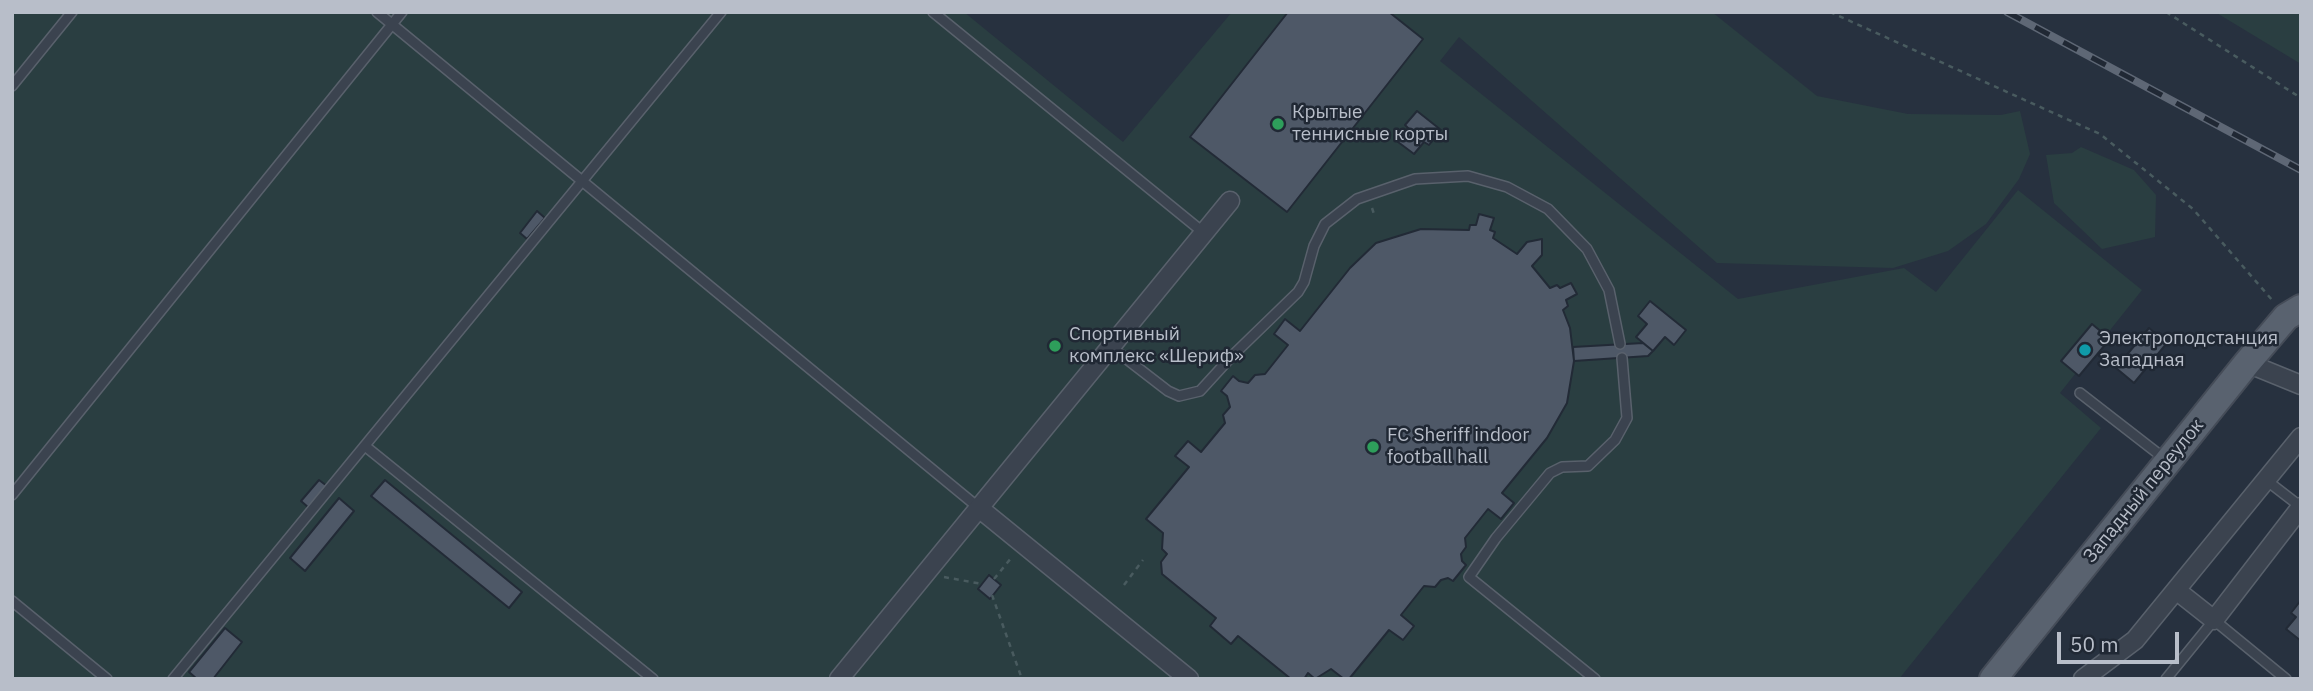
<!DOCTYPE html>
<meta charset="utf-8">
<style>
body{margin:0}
#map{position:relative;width:2313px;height:691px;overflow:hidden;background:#27313f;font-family:"IBM Plex Sans",sans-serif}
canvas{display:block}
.frame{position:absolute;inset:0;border:14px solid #b8bec9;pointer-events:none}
.scale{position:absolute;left:2057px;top:632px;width:122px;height:32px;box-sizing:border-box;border:4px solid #b8bec9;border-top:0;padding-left:9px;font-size:21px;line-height:24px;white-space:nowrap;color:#b8bec9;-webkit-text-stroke:5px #202834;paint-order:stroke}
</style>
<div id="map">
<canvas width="2313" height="691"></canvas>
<div class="frame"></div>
<div class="scale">50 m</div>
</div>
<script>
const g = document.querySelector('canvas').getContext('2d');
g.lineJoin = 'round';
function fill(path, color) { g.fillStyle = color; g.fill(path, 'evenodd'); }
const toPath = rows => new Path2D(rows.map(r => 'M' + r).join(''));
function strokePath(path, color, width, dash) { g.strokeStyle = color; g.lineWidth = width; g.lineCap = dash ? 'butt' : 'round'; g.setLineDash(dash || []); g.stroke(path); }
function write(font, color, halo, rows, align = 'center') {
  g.font = font + ' "IBM Plex Sans",sans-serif'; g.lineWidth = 5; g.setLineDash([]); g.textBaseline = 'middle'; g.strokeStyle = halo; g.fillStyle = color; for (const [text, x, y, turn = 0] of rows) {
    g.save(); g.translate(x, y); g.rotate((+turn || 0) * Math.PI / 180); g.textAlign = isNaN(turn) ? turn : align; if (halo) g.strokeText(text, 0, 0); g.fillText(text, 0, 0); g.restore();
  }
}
fill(toPath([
 [12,12,964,12,1123,142,1232,12,1712,12,1817,96,1908,114,2001,115,2020,111,2030,154,2019,179,1986,224,1948,251,1893,268,1717,263,1459,37,1440,61,1738,299,1904,268,1936,292,2018,190,2142,290,2060,393,2101,428,1899,679,12,679],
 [2215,12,2301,12,2301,64],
 [2081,147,2134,170,2156,195,2155,237,2102,249,2054,203,2046,155,2072,153]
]), '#2a3e41');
const building = toPath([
 [1288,12,1389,12,1423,39,1287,212,1190,137,1288,12],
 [1417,111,1441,130,1429,145,1424,142,1414,154,1398,142,1409,129,1405,125,1417,111],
 [537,211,545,218,527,239,520,233,537,211],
 [1479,214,1494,218,1490,230,1495,232,1493,238,1517,254,1527,242,1542,239,1542,255,1532,266,1550,288,1557,285,1560,288,1571,283,1577,294,1566,300,1568,306,1563,310,1570,328,1574,361,1567,403,1547,438,1502,493,1514,503,1501,519,1488,509,1465,538,1466,547,1461,554,1462,561,1466,565,1453,581,1448,578,1441,580,1435,587,1424,586,1401,615,1414,626,1403,640,1389,630,1349,679,1344,679,1331,669,1315,679,1308,673,1304,679,1291,679,1238,636,1231,644,1210,626,1216,618,1162,574,1161,562,1167,554,1162,549,1163,533,1146,519,1189,467,1175,456,1188,441,1201,452,1225,423,1223,415,1230,407,1227,396,1221,391,1233,376,1239,381,1248,383,1255,375,1265,374,1288,345,1274,334,1285,319,1300,331,1350,268,1376,243,1421,229,1469,230,1470,225,1476,225,1479,214],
 [1650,301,1686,330,1674,345,1665,337,1653,351,1636,337,1647,324,1638,316,1650,301],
 [2092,324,2110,339,2079,376,2061,361,2092,324],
 [2149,328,2167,343,2134,383,2116,368,2149,328],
 [1643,343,1653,351,1648,356,1574,361,1573,347,1643,343],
 [319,480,327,486,309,508,301,501,319,480],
 [385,480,522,592,509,608,371,496,385,480],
 [339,498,354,511,305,571,290,558,339,498],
 [989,575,1001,585,990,599,978,589,989,575],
 [2301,600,2301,641,2286,629,2296,617,2291,613,2301,600],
 [225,628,242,642,213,679,197,679,189,672,225,628]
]);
fill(building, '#4e5867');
strokePath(building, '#222a36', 2);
const service = toPath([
 [377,12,979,508],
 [933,12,1204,233],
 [12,86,72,12],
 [1111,347,1168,391,1179,396,1200,391,1232,356,1298,292,1304,282,1314,246,1325,224,1357,199,1415,179,1468,176,1507,187,1548,209,1587,249,1609,290,1620,344],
 [2080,393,2165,459],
 [365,446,653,679],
 [2266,480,2301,507],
 [12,495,402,12],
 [12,601,107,679],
 [173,679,721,12],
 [1595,679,1469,577,1496,538,1550,473,1562,467,1588,466,1615,440,1627,418,1622,358],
 [2166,679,2214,620,2286,679]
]);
const minor = toPath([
 [2247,363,2301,385],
 [979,508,1189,679],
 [2176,590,2214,620,2301,507],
 [839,679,1230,201],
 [2083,679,2135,640,2301,437]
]);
const primary = toPath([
 [1993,679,2247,363,2286,317,2301,308]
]);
strokePath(service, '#59616c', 12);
strokePath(minor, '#59616c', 21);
strokePath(primary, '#454c58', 30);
strokePath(toPath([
 [1830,12,2100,134,2193,209,2273,301],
 [2166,12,2301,98],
 [1372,208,1375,217],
 [944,577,982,584],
 [994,579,1012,557],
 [1124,585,1143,560],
 [992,595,1022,679]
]), '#495b5f', 2.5, [5, 5]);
strokePath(service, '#3b434f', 9);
strokePath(minor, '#3b434f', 18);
strokePath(primary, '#59626f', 26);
const rail = toPath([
 [2007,12,2301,170]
]);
strokePath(rail, '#5e6775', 8);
strokePath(rail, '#202834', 5, [16]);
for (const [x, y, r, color] of [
 [1278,124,7,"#2e9e5b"],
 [1055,346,7,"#2e9e5b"],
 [2085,350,7,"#0f9aa8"],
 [1373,447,7,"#2e9e5b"]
]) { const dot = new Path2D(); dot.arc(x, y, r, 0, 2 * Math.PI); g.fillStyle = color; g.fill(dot); strokePath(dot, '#202834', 2.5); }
write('19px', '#b8bec9', '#202834', [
 ["Крытые",1292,113],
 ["теннисные корты",1292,135],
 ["Спортивный",1069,335],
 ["комплекс «Шериф»",1069,357],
 ["Электроподстанция",2099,339],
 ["Западная",2099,361],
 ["FC Sheriff indoor",1387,436],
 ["football hall",1387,458]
], 'left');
write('19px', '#b8bec9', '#202834', [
 ["Западный переулок",2144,491,-51]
]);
</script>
